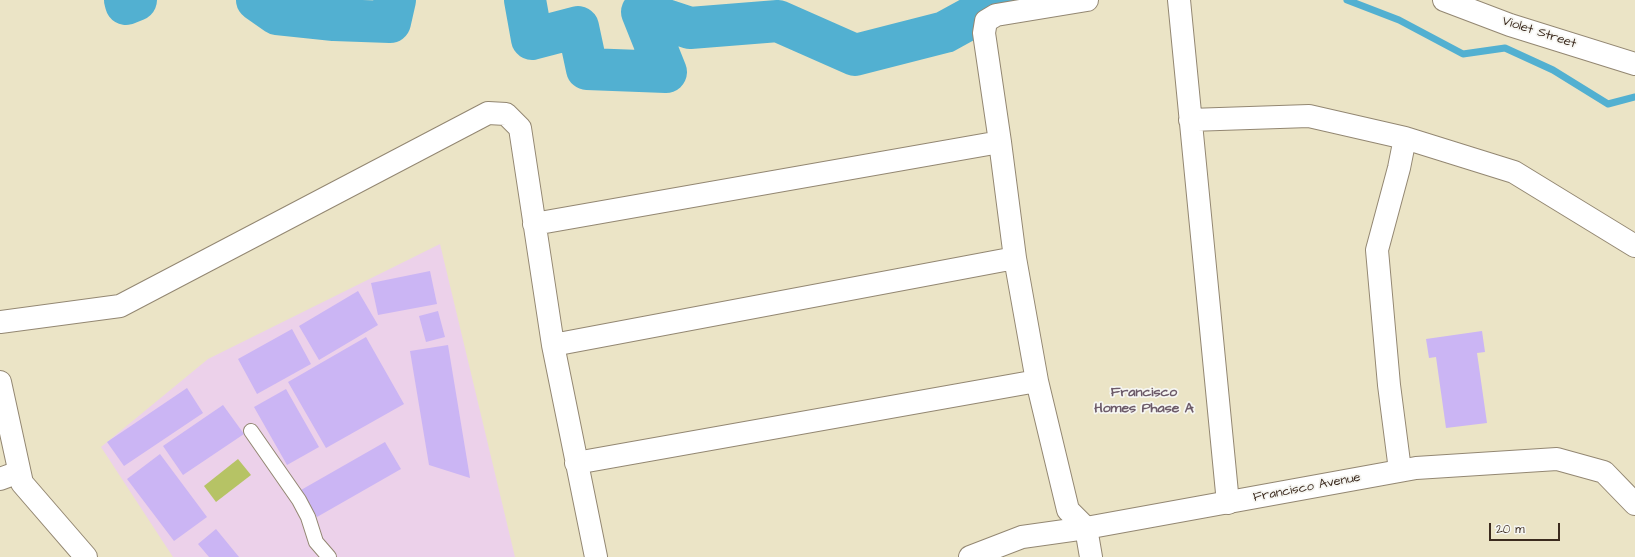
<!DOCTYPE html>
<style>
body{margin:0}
#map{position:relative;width:1635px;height:557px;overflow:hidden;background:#ebe4c6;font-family:"Architects Daughter",sans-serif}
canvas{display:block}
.scale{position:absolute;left:1489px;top:523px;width:71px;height:18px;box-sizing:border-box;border:2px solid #3b2a1e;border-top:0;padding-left:5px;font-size:12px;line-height:14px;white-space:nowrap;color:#3b2a1e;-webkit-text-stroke:3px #f6f6f2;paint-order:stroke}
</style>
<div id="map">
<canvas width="1635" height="557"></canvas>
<div class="scale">20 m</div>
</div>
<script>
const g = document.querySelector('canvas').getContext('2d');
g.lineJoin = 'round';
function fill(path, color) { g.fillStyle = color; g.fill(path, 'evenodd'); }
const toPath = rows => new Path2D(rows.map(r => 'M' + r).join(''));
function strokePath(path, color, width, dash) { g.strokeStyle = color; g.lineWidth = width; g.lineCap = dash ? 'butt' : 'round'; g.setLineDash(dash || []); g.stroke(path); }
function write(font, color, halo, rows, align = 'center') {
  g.font = font + ' "Architects Daughter",sans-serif'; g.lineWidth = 3.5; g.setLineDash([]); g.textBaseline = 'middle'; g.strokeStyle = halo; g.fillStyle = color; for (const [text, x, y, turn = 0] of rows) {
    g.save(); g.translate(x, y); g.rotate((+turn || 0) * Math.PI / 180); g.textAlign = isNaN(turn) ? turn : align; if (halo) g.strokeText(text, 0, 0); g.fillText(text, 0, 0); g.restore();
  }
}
fill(toPath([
 [440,244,515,557,173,557,101,447,208,359]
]), '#ecd1ea');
fill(toPath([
 [238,459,251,475,216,502,204,486]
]), '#b6c365');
strokePath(toPath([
 [1347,0,1399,20,1463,54,1505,48,1553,70,1608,104,1635,97]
]), '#52b0d1', 7);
strokePath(toPath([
 [125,0,126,4,136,0],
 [257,0,277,14,334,20,390,22,395,0],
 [525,0,532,39,578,27,587,69,666,72,642,12,690,28,778,21,855,55,945,32,1003,0]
]), '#52b0d1', 42);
fill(toPath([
 [430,271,437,304,378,315,371,283],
 [358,291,378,325,319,360,299,326],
 [438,311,445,337,426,342,419,316],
 [292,329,311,364,257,394,238,359],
 [1482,331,1485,352,1477,353,1487,423,1446,428,1436,357,1429,358,1426,339],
 [366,337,404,404,326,448,288,382],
 [448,345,470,478,429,465,410,351],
 [187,388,203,413,124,466,107,442],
 [286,389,319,447,287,465,254,407],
 [223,405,244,434,183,475,163,446],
 [385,442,401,469,317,517,301,490],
 [160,454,207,517,174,541,127,479],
 [216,529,239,557,209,557,198,544]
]), '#cbb5f4');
const service = toPath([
 [251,431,299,500,308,517,316,542,329,557]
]);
const minor = toPath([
 [1087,0,996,15,986,21,984,33,1000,142,1015,258,1037,381,1068,510,1086,528,1091,557],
 [1179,0,1228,503],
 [1444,0,1510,25,1635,64],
 [1190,120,1309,116,1405,138,1514,172,1635,246],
 [534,224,1000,142],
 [0,322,120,306,488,113,506,114,520,128,553,345,596,557],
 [553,345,1015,258],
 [576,463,1037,381],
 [1400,470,1389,385,1377,250,1399,168,1405,138],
 [0,479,19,472]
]);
const tertiary = toPath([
 [0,382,22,483,86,557],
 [970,557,1022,537,1086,528,1416,468,1557,459,1604,472,1635,504]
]);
strokePath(service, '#938772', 16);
strokePath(minor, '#938772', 24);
strokePath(tertiary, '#938772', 24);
strokePath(service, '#fff', 14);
strokePath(minor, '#fff', 22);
strokePath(tertiary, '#fff', 22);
write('13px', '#3b2a1e', '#f6f6f2', [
 ["Violet Street",1539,33,18],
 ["Francisco Avenue",1307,488,-11]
]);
write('bold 14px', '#6d5b69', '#f6f6f2', [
 ["Francisco",1144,393],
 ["Homes Phase A",1144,409]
]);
</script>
